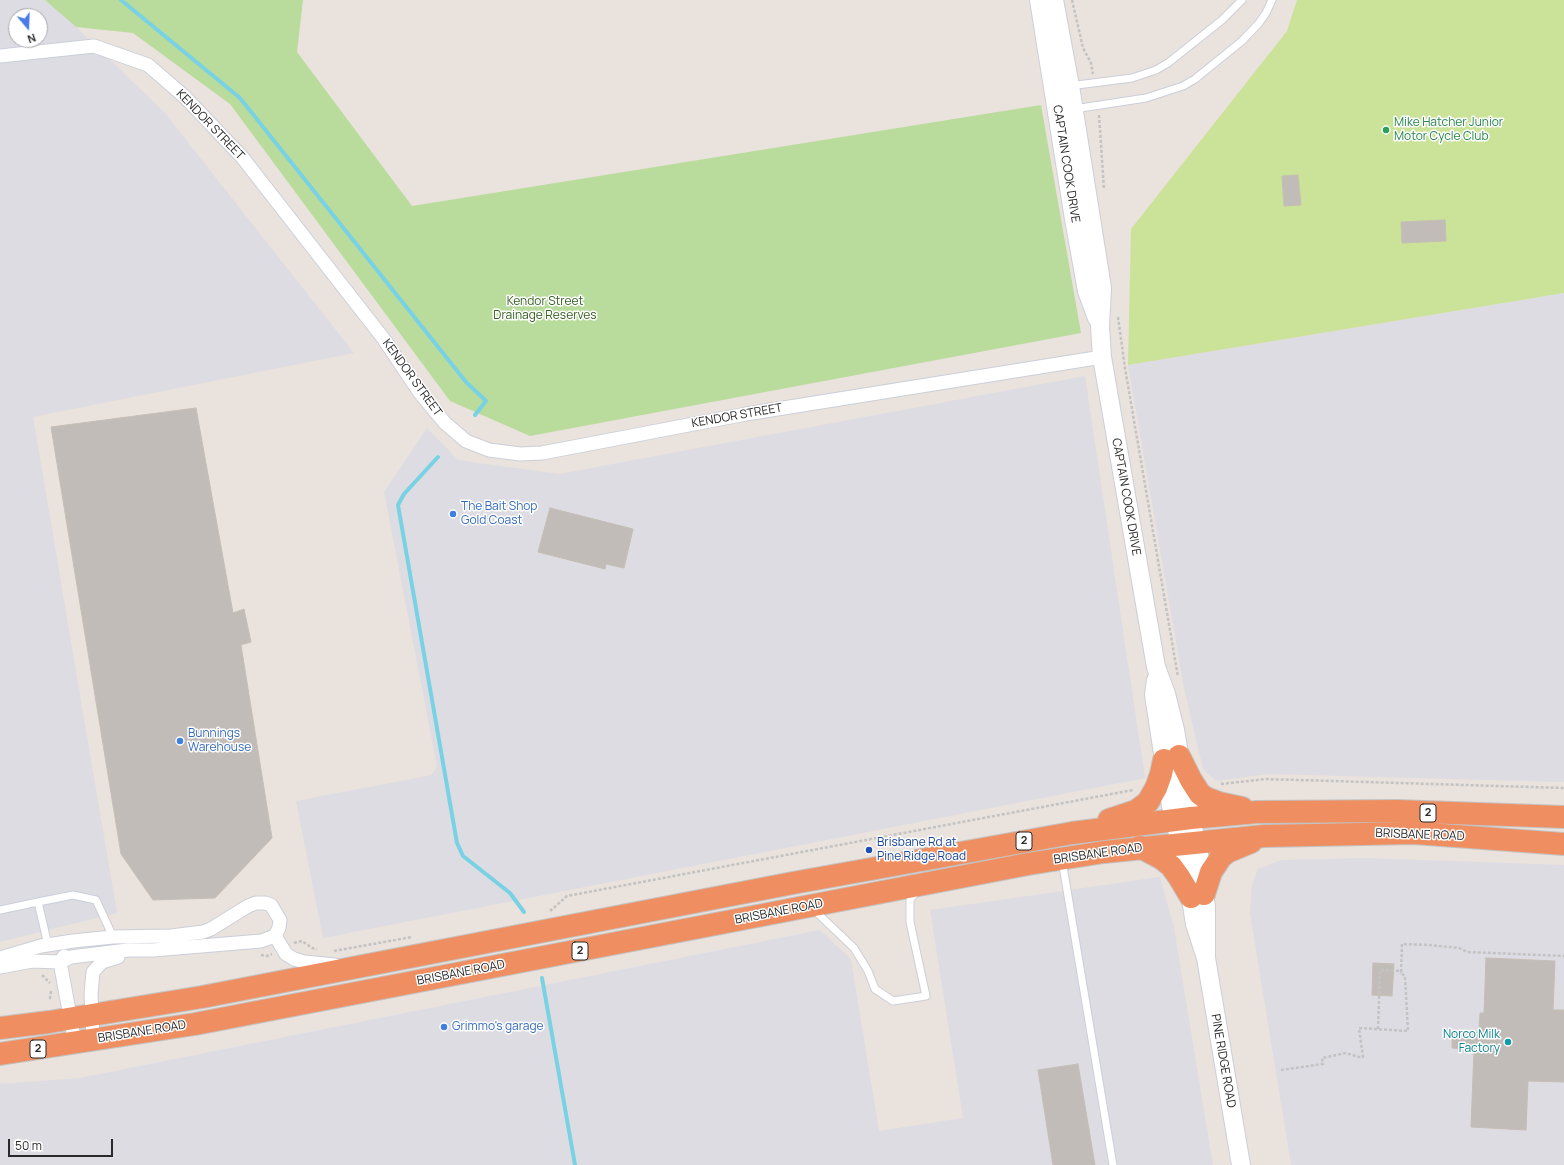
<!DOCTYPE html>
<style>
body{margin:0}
#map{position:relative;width:1564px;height:1165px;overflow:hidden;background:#eae2dc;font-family:Manrope,sans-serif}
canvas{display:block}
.north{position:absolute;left:8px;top:8px;width:40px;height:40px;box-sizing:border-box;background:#fff;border:1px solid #a9a9a9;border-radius:50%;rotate:161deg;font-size:11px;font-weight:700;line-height:16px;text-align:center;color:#292929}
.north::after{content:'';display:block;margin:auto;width:14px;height:18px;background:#4a79e9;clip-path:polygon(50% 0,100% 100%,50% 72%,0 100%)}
.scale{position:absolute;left:8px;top:1139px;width:105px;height:18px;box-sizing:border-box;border:2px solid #292929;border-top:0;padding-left:5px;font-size:12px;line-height:14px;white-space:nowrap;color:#292929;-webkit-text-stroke:3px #fff;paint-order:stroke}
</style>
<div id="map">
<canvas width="1564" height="1165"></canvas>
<div class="north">N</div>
<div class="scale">50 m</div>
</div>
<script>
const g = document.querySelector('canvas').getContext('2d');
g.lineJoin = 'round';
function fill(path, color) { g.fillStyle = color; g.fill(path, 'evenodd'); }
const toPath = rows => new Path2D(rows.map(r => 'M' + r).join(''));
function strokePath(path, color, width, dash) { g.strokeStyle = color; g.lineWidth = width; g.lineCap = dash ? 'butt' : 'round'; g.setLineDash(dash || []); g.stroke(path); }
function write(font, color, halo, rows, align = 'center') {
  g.font = font + ' Manrope,sans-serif'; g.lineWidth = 3; g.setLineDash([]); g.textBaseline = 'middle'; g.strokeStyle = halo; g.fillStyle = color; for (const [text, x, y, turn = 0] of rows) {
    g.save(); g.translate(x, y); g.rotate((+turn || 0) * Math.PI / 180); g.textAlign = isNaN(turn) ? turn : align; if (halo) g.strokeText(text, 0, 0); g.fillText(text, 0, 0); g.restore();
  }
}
fill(toPath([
 [0,0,45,0,69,20,164,112,354,353,33,417,117,913,0,942],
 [16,16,40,16,40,40,16,40],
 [1564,293,1564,782,1269,774,1216,781,1203,769,1184,688,1128,365],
 [1085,376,1145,778,323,938,296,801,432,775,437,766,384,492,427,428,458,460,559,474],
 [1364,858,1564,865,1564,1165,1291,1165,1250,913,1252,885,1258,869,1282,860],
 [1160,877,1174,928,1213,1165,0,1165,0,1084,80,1078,820,930,851,959,879,1131,963,1118,930,910]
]), '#dddce3');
fill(toPath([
 [45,0,303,0,297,52,412,206,1041,105,1081,333,530,436,450,401,230,104,133,33,76,27]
]), '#b9dc9d');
fill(toPath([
 [1297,0,1564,0,1564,293,1128,365,1131,229,1287,31]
]), '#cbe299');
strokePath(toPath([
 [121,0,240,98,466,382,486,401,475,415],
 [438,457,404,494,398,505,457,843,463,856,510,893,524,912],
 [542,978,575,1165]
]), '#78d2e3', 4);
const building = toPath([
 [1298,175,1301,205,1284,206,1282,176,1298,175],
 [1445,220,1446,241,1402,243,1401,222,1445,220],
 [196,408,233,613,244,609,251,642,241,645,272,838,215,898,153,900,121,854,51,427,196,408],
 [550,508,633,529,624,568,606,564,605,569,538,552,550,508],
 [1486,958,1555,961,1553,1010,1564,1010,1564,1082,1528,1081,1526,1130,1471,1127,1474,1050,1452,1048,1452,1032,1479,1032,1480,1013,1484,1013,1486,958],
 [1373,963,1394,964,1392,996,1372,995,1373,963],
 [1078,1064,1095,1165,1053,1165,1038,1070,1078,1064]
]);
fill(building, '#c2bcb8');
strokePath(building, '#c5beb6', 1);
const lane = toPath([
 [1069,86,1132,78,1156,70,1168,63,1222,20,1242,0],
 [1074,109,1146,98,1183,86,1195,79,1242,41,1259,23,1266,13,1272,0],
 [1062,860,1113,1165],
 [38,902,73,895,96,900,113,937],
 [813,909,854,948,868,971,875,989,893,1001,926,996,910,922,910,900,917,891],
 [0,910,38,902,48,945]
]);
const street = toPath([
 [0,56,94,46,148,65,185,97,242,157,383,338,420,393,445,423,466,441,489,450,520,454,542,453,746,414,1102,357],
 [64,956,60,962,75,1043],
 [0,958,41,946,73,941,113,937,171,936,203,932,211,929,248,906,256,903,265,903,271,905,280,920,279,928,275,936,286,954,294,959,304,962,335,965],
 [0,967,32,961,60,962,71,957,128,950,153,950,261,941,275,936],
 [93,1040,91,994,93,972,102,962,118,957]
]);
const secondary = toPath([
 [1039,0,1074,219,1087,291,1097,318],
 [1054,0,1070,86,1102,288,1100,326,1102,357,1156,667,1166,694,1175,730,1187,801,1200,859,1206,908,1206,958],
 [1156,680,1154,695,1171,806,1185,861,1195,924,1206,958,1241,1165]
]);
const highway = toPath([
 [1179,756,1191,780,1200,794,1206,798,1219,803,1242,808],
 [1109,820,1136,811,1148,802,1156,788,1161,774,1164,760],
 [1140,847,1161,858,1171,866,1179,877,1191,897],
 [1204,894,1211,872,1221,857,1227,852,1251,842],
 [0,1028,49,1022,202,997,793,883,1072,833,1191,818,1257,812,1397,811,1564,817],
 [0,1054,195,1024,1028,864,1104,852,1264,836,1414,833,1564,844]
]);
strokePath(lane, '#cacfd9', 9);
strokePath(street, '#cacfd9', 15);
strokePath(secondary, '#cacfd9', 20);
strokePath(highway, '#c3c3c3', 24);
strokePath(toPath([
 [1072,0,1083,48,1091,63,1093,74],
 [1099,115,1104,189],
 [1118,317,1125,368,1178,677],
 [1221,784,1266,779,1564,788],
 [550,911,567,896,1133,790],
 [294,943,302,941,312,948,317,949],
 [334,951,412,937],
 [261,955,267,956,272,954],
 [42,975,50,983],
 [51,991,50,998,53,998],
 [1378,1029,1380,970,1399,971,1401,973],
 [1281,1070,1323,1064,1322,1058,1346,1053,1359,1057,1363,1057,1359,1028,1408,1031,1405,976,1401,973,1402,944,1430,945,1459,948,1467,952,1564,956]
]), '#c3c3c3', 2.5, [3, 2]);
strokePath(lane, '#fff', 7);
strokePath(street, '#fff', 13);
strokePath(secondary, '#fff', 18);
strokePath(highway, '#ef8f61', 22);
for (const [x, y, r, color] of [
 [1386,130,4,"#2e9e5b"],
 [453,514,4,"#3f7fe0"],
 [180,741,4,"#3f7fe0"],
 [869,850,4,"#1a4fb4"],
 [444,1027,4,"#3f7fe0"],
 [1508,1042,4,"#0f9aa8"]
]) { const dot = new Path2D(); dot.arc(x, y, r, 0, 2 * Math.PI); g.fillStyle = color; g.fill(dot); strokePath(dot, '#fff', 1.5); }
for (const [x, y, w] of [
 [1428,813,16],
 [1024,841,16],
 [580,951,16],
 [38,1049,16]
]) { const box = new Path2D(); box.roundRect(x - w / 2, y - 9, w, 18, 3); g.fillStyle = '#fff'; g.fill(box); strokePath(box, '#292929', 1); }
write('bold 11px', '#292929', null, [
 ["2",1428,813],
 ["2",1024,841],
 ["2",580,951],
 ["2",38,1049]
]);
write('12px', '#27864d', '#fff', [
 ["Mike Hatcher Junior",1394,123],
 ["Motor Cycle Club",1394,137]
], 'left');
write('12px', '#292929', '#fff', [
 ["KENDOR STREET",210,125,46],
 ["CAPTAIN COOK DRIVE",1066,164,81],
 ["KENDOR STREET",412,378,54],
 ["KENDOR STREET",737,416,-10],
 ["CAPTAIN COOK DRIVE",1126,497,80],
 ["BRISBANE ROAD",1420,835,2],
 ["BRISBANE ROAD",1098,854,-8],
 ["BRISBANE ROAD",779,912,-11],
 ["BRISBANE ROAD",461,973,-11],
 ["BRISBANE ROAD",142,1032,-9],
 ["PINE RIDGE ROAD",1223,1061,80]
]);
write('12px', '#345e20', '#fff', [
 ["Kendor Street",545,302],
 ["Drainage Reserves",545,316]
]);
write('12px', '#366cbe', '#fff', [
 ["The Bait Shop",461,507],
 ["Gold Coast",461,521],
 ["Bunnings",188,734],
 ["Warehouse",188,748],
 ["Grimmo's garage",452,1027]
], 'left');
write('12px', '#164399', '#fff', [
 ["Brisbane Rd at",877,843],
 ["Pine Ridge Road",877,857]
], 'left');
write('12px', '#0d838f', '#fff', [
 ["Norco Milk",1500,1035],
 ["Factory",1500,1049]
], 'right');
</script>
